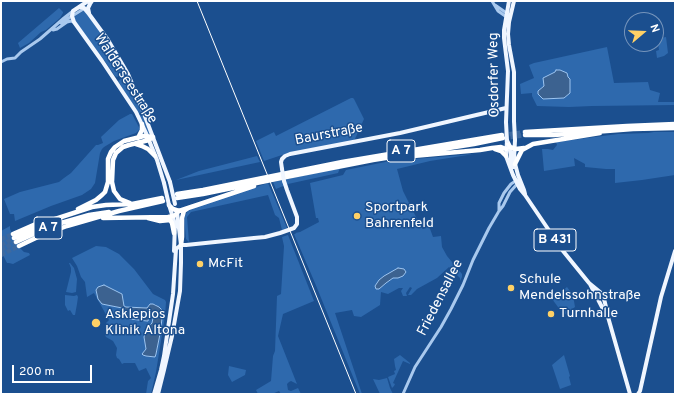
<!DOCTYPE html>
<meta charset="utf-8">
<style>
body{margin:0}
#map{position:relative;width:676px;height:395px;overflow:hidden;background:#1b4f8f;font-family:Overpass,sans-serif}
canvas{display:block}
.frame{position:absolute;inset:0;border:2px solid #fff;pointer-events:none}
.north{position:absolute;left:624px;top:12px;width:40px;height:40px;box-sizing:border-box;background:#1b4f8f;border:1px solid #7695bc;border-radius:50%;rotate:71deg;font-size:11px;font-weight:700;line-height:16px;text-align:center;color:#fff}
.north::after{content:'';display:block;margin:auto;width:14px;height:18px;background:#ffd166;clip-path:polygon(50% 0,100% 100%,50% 72%,0 100%)}
.scale{position:absolute;left:12px;top:365px;width:80px;height:18px;box-sizing:border-box;border:2px solid #fff;border-top:0;padding-left:5px;font-size:12px;line-height:14px;white-space:nowrap;color:#fff;-webkit-text-stroke:3px #1b4f8f;paint-order:stroke}
</style>
<div id="map">
<canvas width="676" height="395"></canvas>
<div class="frame"></div>
<div class="north">N</div>
<div class="scale">200 m</div>
</div>
<script>
const g = document.querySelector('canvas').getContext('2d');
g.lineJoin = 'round';
function fill(path, color) { g.fillStyle = color; g.fill(path, 'evenodd'); }
const toPath = rows => new Path2D(rows.map(r => 'M' + r).join(''));
function strokePath(path, color, width, dash) { g.strokeStyle = color; g.lineWidth = width; g.lineCap = dash ? 'butt' : 'round'; g.setLineDash(dash || []); g.stroke(path); }
function write(font, color, halo, rows, align = 'center') {
  g.font = font + ' Overpass,sans-serif'; g.lineWidth = 3; g.setLineDash([]); g.textBaseline = 'middle'; g.strokeStyle = halo; g.fillStyle = color; for (const [text, x, y, turn = 0] of rows) {
    g.save(); g.translate(x, y); g.rotate((+turn || 0) * Math.PI / 180); g.textAlign = isNaN(turn) ? turn : align; if (halo) g.strokeText(text, 0, 0); g.fillText(text, 0, 0); g.restore();
  }
}
fill(toPath([
 [59,8,63,12,63,13,60,18,46,30,41,32,29,43,20,48,18,43],
 [85,10,112,48,125,71,124,71,124,73,117,77,115,76,104,60,76,22,74,17],
 [666,37,668,53,664,56,657,58,656,51,659,50,658,43,656,43,656,39],
 [607,47,614,83,648,82,650,90,660,93,658,102,675,102,675,105,592,106,569,107,537,106,532,96,532,93,521,94,520,84,534,78,529,65,534,63],
 [555,72,570,79,569,84,570,89,564,98,543,99,541,88,544,86,544,78],
 [126,76,128,77,132,86,150,135,149,135,131,102,118,81],
 [351,98,353,98,354,99,364,119,355,139,352,141,288,153,264,161,256,141,274,132,276,136],
 [130,114,132,114,140,129,136,133,114,141,104,147,102,149,100,153,95,183,91,189,82,195,51,206,15,221,14,214,10,214,4,199,20,192,59,182,64,178,71,173,96,145,98,145,103,143,101,137,119,120],
 [654,132,675,132,675,175,642,180,615,183,615,169,606,169,585,167,585,164,574,158,575,166,544,171,542,149,548,149,553,150,557,145,556,142,618,134,648,133],
 [474,154,430,161,397,169,403,191,421,227,423,229,429,226,433,237,441,236,442,247,447,256,462,274,462,277,460,281,460,278,449,267,437,278,417,289,411,295,408,295,412,288,410,287,406,293,407,296,403,296,401,291,403,288,399,288,388,294,381,292,380,305,361,317,354,316,352,310,335,313,362,394,360,394,315,283,294,234,296,234,295,233,300,232,319,222,318,218,316,218,310,183,343,175,346,170,390,161],
 [257,156,260,162,176,180,199,171],
 [340,168,338,173,288,184,276,189,273,182],
 [268,183,287,228,282,230,279,218,275,215,268,195,191,212,187,217,189,242,186,239,184,216,188,211,193,208],
 [10,226,10,229,18,246,24,252,29,253,30,255,13,264,9,263,7,263,1,251,1,231],
 [288,235,314,301,283,314,278,336,297,384,291,381,289,382,287,384,288,390,291,391,298,388,301,394,281,394,279,391,272,394,258,394,256,390,271,381,273,356,275,351,277,296,281,294,284,246,282,237],
 [96,246,106,247,119,254,134,269,153,294,165,300,166,302,165,316,156,372,151,394,146,394,148,381,151,378,146,368,139,371,135,363,124,363,122,364,119,359,117,358,116,355,117,348,113,341,106,337,105,335,110,332,106,323,109,320,94,293,87,297,85,282,81,277,77,266,72,258],
 [104,285,122,294,124,306,126,307,142,307,147,308,150,304,155,304,163,311,160,334,156,354,153,357,146,356,146,346,144,337,146,330,152,323,153,318,152,316,149,316,147,321,138,319,127,316,124,310,122,308,102,304,98,299,96,292,98,287],
 [69,263,70,263,74,268,77,279,76,292,72,293,66,292,71,272,71,268],
 [567,287,573,295,575,307,564,315,552,299],
 [65,295,74,296,77,295,78,297,77,304,75,315,73,315,70,310,68,311,65,305],
 [400,355,410,363,410,364,403,361,393,383,395,384,394,386,392,388,388,377,395,374,394,371,396,370,395,366,394,359],
 [564,355,570,376,569,377,571,385,560,389,552,365],
 [229,366,246,370,245,375,232,382,228,375],
 [387,378,390,388,393,394,380,394,373,379,379,380]
]), '#2e69ad');
const water = toPath([
 [556,70,560,70,567,73,568,77,570,79,570,93,564,98,543,99,538,94,538,91,544,86,543,78,555,72,556,70],
 [398,268,404,269,406,272,403,276,398,278,393,278,386,283,379,289,376,289,375,286,379,280,384,276,398,268],
 [104,285,122,294,124,306,126,307,147,308,150,304,153,304,159,307,163,311,160,334,156,354,155,357,146,356,143,355,142,354,146,349,144,337,147,328,152,323,153,318,152,316,149,316,148,321,147,321,130,319,128,318,124,310,122,308,102,304,98,299,96,290,98,287,104,285]
]);
fill(water, '#3c6290');
strokePath(water, '#9cc4f0', 1);
strokePath(toPath([
 [503,135,525,132],
 [504,138,525,135],
 [1,239,13,234],
 [1,245,14,238],
 [1,250,16,242],
 [1,255,19,246]
]), '#3d69a0', 4.5, [4.5, 2]);
strokePath(toPath([
 [492,1,498,11,508,18],
 [495,5,508,14],
 [61,23,85,8],
 [53,30,57,29,67,22,71,21,74,22],
 [1,62,7,59,15,58,21,52,40,39,64,18,73,11],
 [499,211,499,203,504,193,511,184,517,180],
 [403,394,415,367,441,327,451,309,463,285,473,260,489,228,499,211,503,206,510,192,518,183]
]), '#a9c9ee', 3);
strokePath(toPath([
 [88,1,73,11,72,16,74,22,102,61,136,112,146,133,157,160,164,183],
 [80,7,84,8,89,14,108,40,128,74,138,98,170,182],
 [89,13,88,8,90,4,92,1],
 [514,121,514,72,509,45,508,34,509,22,514,1],
 [506,122,508,71,504,38,504,30,509,1],
 [515,140,514,160,518,175,524,190,525,194],
 [507,141,506,156,513,175,520,189,525,195,563,251,589,283,600,292,604,299,607,311,608,317,630,394],
 [510,147,511,158,514,167],
 [282,169,281,162,282,159,285,156,290,154,400,133,506,108],
 [169,205,175,224,174,251],
 [590,284,604,311,608,317],
 [154,394,161,370,164,356,173,294,176,249,181,245,186,245,254,238,265,237,280,233,294,228,297,224,297,217,287,190,284,181],
 [158,394,164,370,172,336,180,291,181,263,181,245,177,212],
 [638,394,640,391,661,297,675,251]
]), '#f0f6ff', 4);
strokePath(toPath([
 [525,132,627,126,675,124],
 [525,135,554,135,633,129,675,128],
 [138,138,142,130,142,124],
 [507,141,510,147,516,149,524,148],
 [136,144,142,146,148,149,155,156],
 [495,149,501,151,506,156],
 [413,156,480,150,492,148,501,147,506,149],
 [515,164,522,150,533,144,600,133],
 [177,194,203,190,342,162,502,135],
 [177,198,203,194,276,179,373,160,474,144,503,138],
 [130,203,120,199,114,191,112,182,113,160,116,153,123,147,129,145,149,140,153,137],
 [169,205,173,209,179,211,254,186],
 [78,209,96,200,102,195,105,192,108,182,108,159,111,152,115,147,124,141,144,136,153,137],
 [103,218,168,217,174,216,179,211],
 [148,218,160,221,170,220,172,223,174,233],
 [13,234,38,223,43,223,92,207,106,205,132,204,162,198],
 [14,238,39,227,43,223],
 [16,242,38,232,61,223,89,215,109,212],
 [181,245,182,237,182,218,184,211,187,209],
 [19,246,40,236,67,226,119,211,163,201]
]), '#fff', 4.5);
strokePath(toPath([
 [197,1,356,394]
]), '#fff', 1);
strokePath(toPath([
 [514,121,515,140],
 [506,122,507,141],
 [282,169,284,181],
 [170,182,175,204],
 [164,183,169,205]
]), '#f0f6ff', 4);
for (const [x, y, r, color] of [
 [357,216,4,"#ffd166"],
 [200,264,4,"#ffd166"],
 [511,288,4,"#ffd166"],
 [551,314,4,"#ffd166"],
 [96,323,5,"#ffd166"]
]) { const dot = new Path2D(); dot.arc(x, y, r, 0, 2 * Math.PI); g.fillStyle = color; g.fill(dot); strokePath(dot, '#1b4f8f', 1.5); }
for (const [x, y, w] of [
 [401,151,28],
 [48,228,28],
 [555,240,42]
]) { const box = new Path2D(); box.roundRect(x - w / 2, y - 11, w, 22, 3); g.fillStyle = '#1b4f8f'; g.fill(box); strokePath(box, '#fff', 1); }
write('bold 13px', '#fff', null, [
 ["A 7",401,151],
 ["A 7",48,228],
 ["B 431",555,240]
]);
write('14px', '#fff', '#1b4f8f', [
 ["Osdorfer Weg",495,75,-91],
 ["Walderseestraße",125,79,57],
 ["Baurstraße",329,135,-11],
 ["Friedensallee",441,298,-63]
]);
write('14px', '#fff', '#1b4f8f', [
 ["Sportpark",365,208],
 ["Bahrenfeld",365,224],
 ["McFit",208,264],
 ["Schule",519,280],
 ["Mendelssohnstraße",519,296],
 ["Turnhalle",559,314],
 ["Asklepios",105,315],
 ["Klinik Altona",105,331]
], 'left');
</script>
